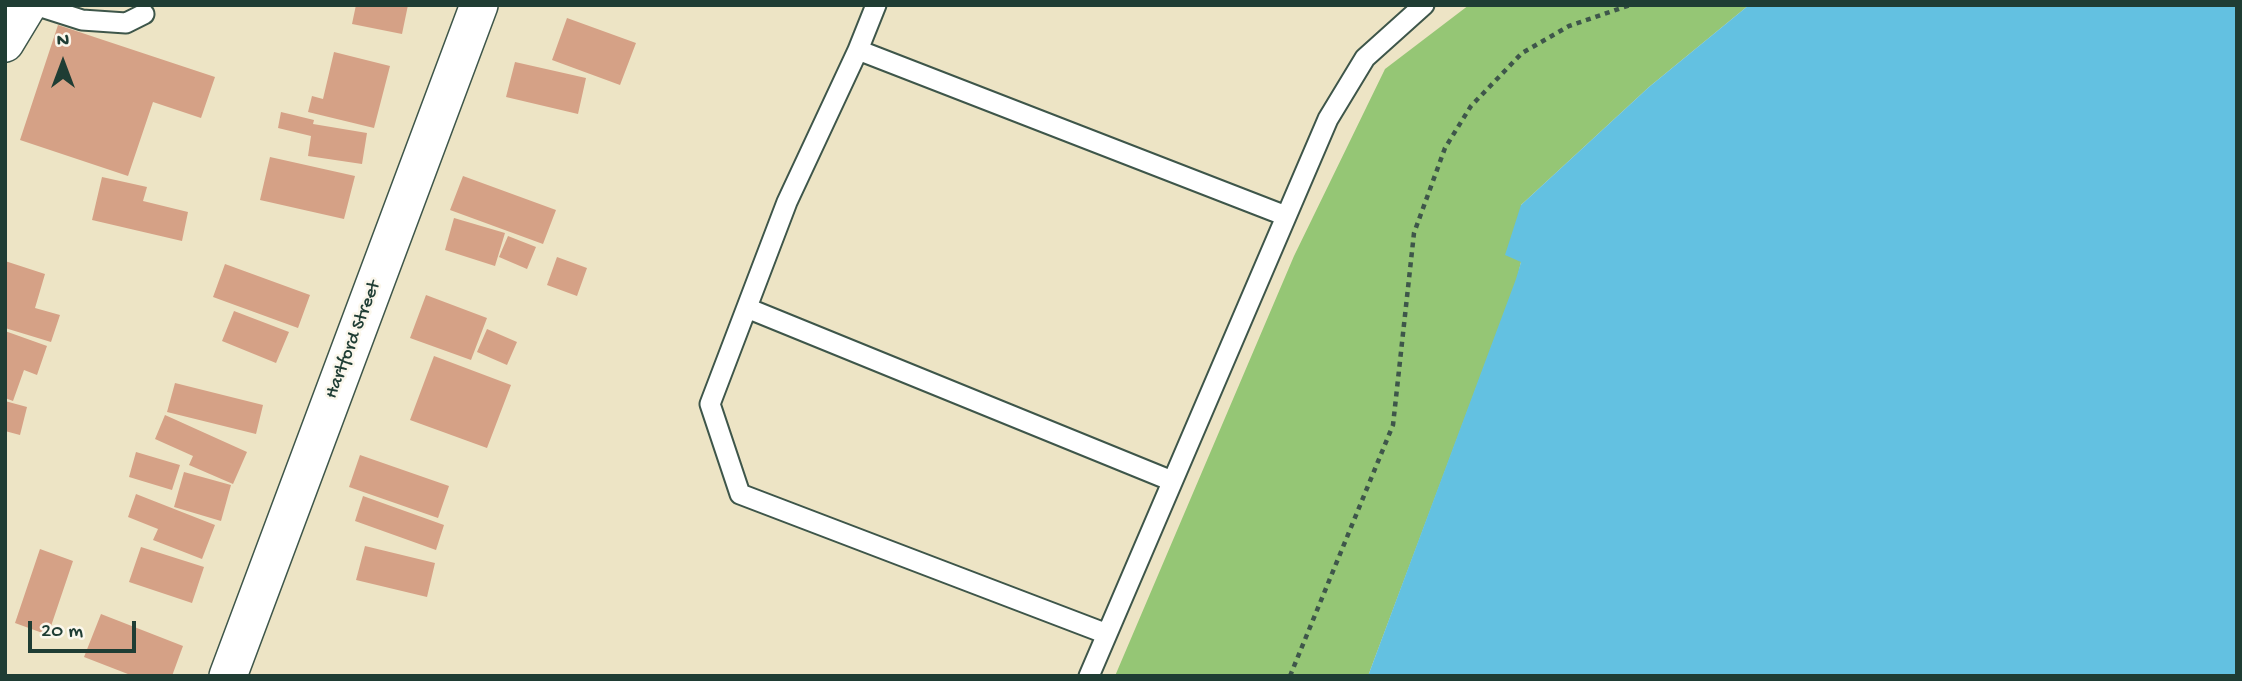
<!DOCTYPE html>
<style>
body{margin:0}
#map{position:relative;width:2242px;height:681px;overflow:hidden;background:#ede4c5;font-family:"Gochi Hand",sans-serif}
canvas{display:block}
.frame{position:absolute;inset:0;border:7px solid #1f3d34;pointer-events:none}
.north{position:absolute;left:28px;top:28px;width:70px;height:70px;-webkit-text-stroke:5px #fbf7ec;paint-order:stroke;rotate:0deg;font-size:19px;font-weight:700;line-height:28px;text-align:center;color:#1f3d34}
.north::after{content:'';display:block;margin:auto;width:24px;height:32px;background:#1f3d34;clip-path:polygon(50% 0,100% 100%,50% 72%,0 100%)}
.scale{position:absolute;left:28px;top:621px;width:108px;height:32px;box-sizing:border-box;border:4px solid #1f3d34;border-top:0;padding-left:9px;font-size:21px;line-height:24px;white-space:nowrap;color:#1f3d34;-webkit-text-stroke:5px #fbf7ec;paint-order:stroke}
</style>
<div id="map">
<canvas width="2242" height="681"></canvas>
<div class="frame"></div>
<div class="north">N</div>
<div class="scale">20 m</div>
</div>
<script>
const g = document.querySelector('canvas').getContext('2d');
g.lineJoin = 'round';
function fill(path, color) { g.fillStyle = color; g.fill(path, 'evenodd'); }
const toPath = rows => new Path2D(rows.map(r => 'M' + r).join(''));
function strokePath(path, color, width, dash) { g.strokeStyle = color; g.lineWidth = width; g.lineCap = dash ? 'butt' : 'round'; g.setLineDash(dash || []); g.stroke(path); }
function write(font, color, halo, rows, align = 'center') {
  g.font = font + ' "Gochi Hand",sans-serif'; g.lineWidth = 5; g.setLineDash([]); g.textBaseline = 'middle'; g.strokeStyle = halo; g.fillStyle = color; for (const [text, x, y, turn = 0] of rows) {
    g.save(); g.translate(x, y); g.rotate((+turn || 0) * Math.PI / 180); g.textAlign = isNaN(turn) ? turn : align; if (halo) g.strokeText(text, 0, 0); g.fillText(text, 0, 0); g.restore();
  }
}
fill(toPath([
 [1469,5,1749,5,1649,87,1521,205,1521,262,1517,279,1368,676,1115,676,1294,256,1385,69]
]), '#95c675');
fill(toPath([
 [1749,5,2237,5,2237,676,1368,676,1516,279,1521,262,1505,255,1521,205,1649,87]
]), '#63c1e1');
fill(toPath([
 [356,5,408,5,402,34,352,24],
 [567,18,636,43,620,85,552,60],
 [58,25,215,77,201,118,153,102,128,176,20,140],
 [334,52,390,66,374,128,308,112,312,96,323,99],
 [515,62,586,78,578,114,506,97],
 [281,112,314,120,313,124,367,133,362,164,308,156,311,136,278,128],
 [270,157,355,176,344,219,260,200],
 [463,176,556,210,543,244,450,210],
 [102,177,147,187,143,201,188,212,182,241,92,220],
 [454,218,505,233,495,266,445,250],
 [508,236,536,247,527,269,499,257],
 [557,257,587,268,577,296,547,285],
 [5,261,45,274,35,308,60,315,51,342,5,328],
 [225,264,310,295,298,328,213,297],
 [426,295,487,318,471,360,410,338],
 [234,311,289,332,276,363,222,341],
 [487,329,517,342,507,365,477,352],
 [5,331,47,346,37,375,24,370,13,401,5,398],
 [434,356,511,385,487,448,410,420],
 [175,383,263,405,256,434,167,412],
 [5,401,27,407,20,435,5,431],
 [165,415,247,452,233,484,189,465,193,456,155,439],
 [136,452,180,465,172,490,129,477],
 [360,455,449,486,438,518,349,487],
 [184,472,231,485,221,521,174,507],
 [136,494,215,525,202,559,153,540,158,529,128,517],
 [363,496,444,525,436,550,355,521],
 [365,546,435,563,427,597,356,580],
 [141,547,204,567,192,603,129,582],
 [40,549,73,561,48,635,15,623],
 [101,614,183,646,172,676,133,676,84,657]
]), '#d5a186');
const lane = toPath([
 [35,5,82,20,126,23,144,14],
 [876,5,858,50,787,202,710,404,740,494,1107,634],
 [858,50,1286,216],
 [747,308,1172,481],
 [1089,676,1328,119,1365,58,1424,5]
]);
const street = toPath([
 [5,43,28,5],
 [228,676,479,5]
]);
strokePath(lane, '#3e564a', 23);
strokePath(street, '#3e564a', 40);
strokePath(toPath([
 [1290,676,1393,425,1414,233,1445,148,1471,106,1522,53,1569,26,1630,5]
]), '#3e564a', 4.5, [5, 5]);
strokePath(lane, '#fff', 19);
strokePath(street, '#fff', 37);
write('19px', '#1f3d34', '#fbf7ec', [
 ["Hartford Street",354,340,-69]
]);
</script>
